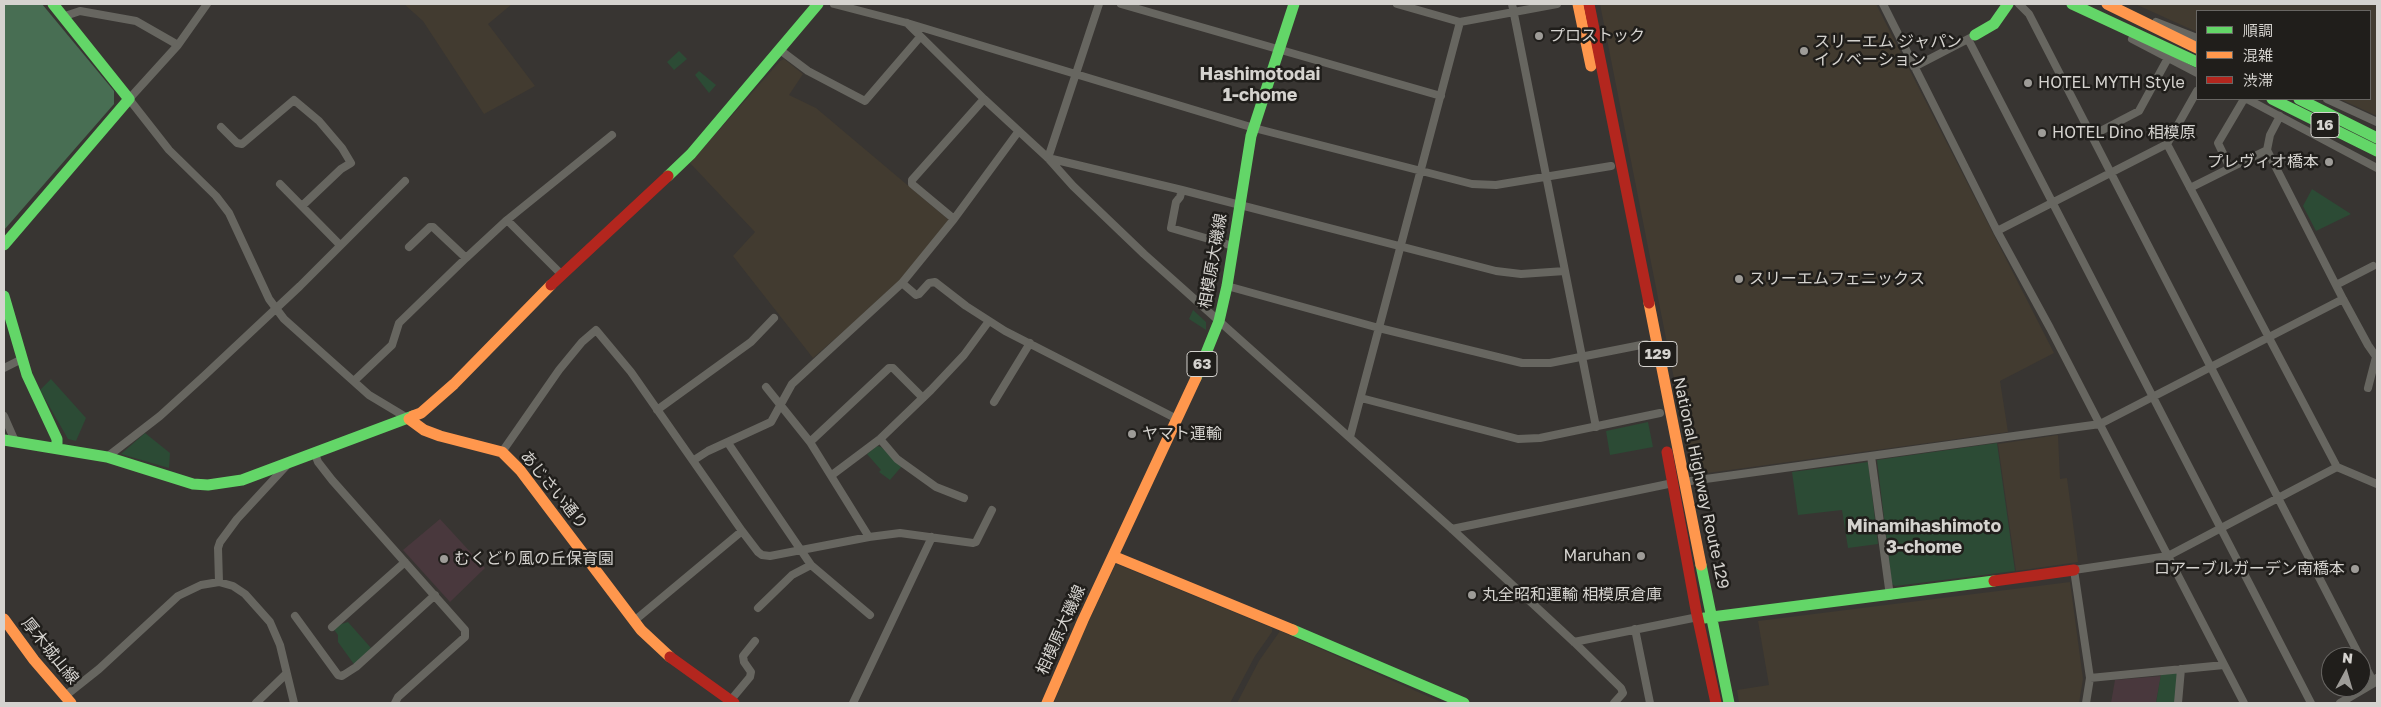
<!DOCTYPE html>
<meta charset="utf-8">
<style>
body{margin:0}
#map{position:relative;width:2381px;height:707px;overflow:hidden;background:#383532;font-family:"Golos Text","Noto Sans JP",sans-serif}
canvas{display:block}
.frame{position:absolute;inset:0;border:5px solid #d5d3cf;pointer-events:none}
.legend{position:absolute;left:2196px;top:10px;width:175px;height:90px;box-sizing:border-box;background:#201e1b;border:1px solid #686663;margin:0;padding:6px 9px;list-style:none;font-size:15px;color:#d5d3cf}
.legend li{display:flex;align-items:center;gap:10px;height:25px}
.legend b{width:25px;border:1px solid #686663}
.north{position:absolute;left:2321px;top:647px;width:50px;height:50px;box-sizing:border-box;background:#201e1b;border:1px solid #686663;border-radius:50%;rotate:6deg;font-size:14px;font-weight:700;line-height:20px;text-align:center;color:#d5d3cf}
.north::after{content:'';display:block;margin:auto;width:18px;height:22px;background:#9e9c98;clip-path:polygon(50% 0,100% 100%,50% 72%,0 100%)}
</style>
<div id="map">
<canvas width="2381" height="707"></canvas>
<div class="frame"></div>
<ul class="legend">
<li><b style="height:6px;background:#63d668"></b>順調</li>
<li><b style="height:6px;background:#ff974d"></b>混雑</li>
<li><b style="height:6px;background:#b3261e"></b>渋滞</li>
</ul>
<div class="north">N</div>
</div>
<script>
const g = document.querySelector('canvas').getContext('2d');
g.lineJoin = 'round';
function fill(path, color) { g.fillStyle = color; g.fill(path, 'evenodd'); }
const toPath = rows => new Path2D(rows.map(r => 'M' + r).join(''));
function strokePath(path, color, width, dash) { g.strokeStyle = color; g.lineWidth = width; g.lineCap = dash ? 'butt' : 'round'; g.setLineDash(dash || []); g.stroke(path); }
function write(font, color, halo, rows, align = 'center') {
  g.font = font + ' "Golos Text","Noto Sans JP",sans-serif'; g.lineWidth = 5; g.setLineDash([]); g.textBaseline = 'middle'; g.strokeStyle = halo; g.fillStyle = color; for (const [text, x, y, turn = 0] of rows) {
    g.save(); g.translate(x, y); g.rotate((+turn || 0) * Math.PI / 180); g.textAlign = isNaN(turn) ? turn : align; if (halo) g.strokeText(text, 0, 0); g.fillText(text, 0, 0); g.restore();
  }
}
fill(toPath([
 [404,4,512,4,488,24,535,86,484,114,423,21],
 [1600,4,1876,4,2054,353,2000,381,2008,432,1693,475],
 [2135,4,2377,4,2377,116,2340,99,2370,99,2370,11,2197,11,2197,32],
 [784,59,803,74,789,95,816,108,950,221,900,282,813,358,733,256,755,232,690,163,780,61],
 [2058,435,2060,479,2067,478,2078,562,2016,571,1998,444],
 [1116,564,1272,628,1272,632,1255,656,1230,703,1054,703,1078,644],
 [2070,582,2083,679,2079,703,1739,703,1737,690,1769,685,1758,621],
 [1280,631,1443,703,1237,703,1259,661]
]), '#423b30');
fill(toPath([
 [440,519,485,568,450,602,403,550],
 [2161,676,2156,703,2111,703,2115,680]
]), '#49383d');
fill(toPath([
 [679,51,687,59,674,70,667,62],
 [699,71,716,85,709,93,695,75],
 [2312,189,2351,214,2316,231,2303,206],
 [1193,310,1206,322,1206,330,1189,319],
 [51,379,86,418,76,441,68,439,40,390],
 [1648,422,1653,447,1610,455,1606,431],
 [145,433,170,453,169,468,121,454],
 [1997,443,2015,571,1895,586,1892,584,1877,460],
 [877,446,881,447,902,466,890,480,879,472,881,470,867,454],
 [1868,462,1878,544,1848,548,1842,510,1798,515,1792,472],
 [348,622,371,648,356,667,338,642,338,635,332,627],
 [2175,672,2178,675,2175,703,2156,703,2161,674]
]), '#2c4b35');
fill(toPath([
 [4,4,42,4,114,91,114,104,4,230]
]), '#486e53');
strokePath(toPath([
 [207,4,178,45,129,99,169,150,216,196,229,213,269,299,284,319,369,395,409,419],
 [834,4,907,23,1254,128,1472,184,1496,185,1611,166],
 [1099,4,1048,158,1182,190,1496,271,1521,274,1565,271],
 [1121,4,1441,96],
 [1397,4,1460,22,1557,4],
 [1512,4,1596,427],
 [1883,4,1997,231,2050,328,2244,703],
 [2019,4,2029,14,2360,657],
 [65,16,80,11,136,21,178,45],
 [2156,22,2197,38],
 [907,23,984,99,1048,158,1073,186,1144,254,1452,529,1574,642,1621,688,1623,693,1614,703],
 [1968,39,2311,703],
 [2132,39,2197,73],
 [780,50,808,71,865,101,920,37],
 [1914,67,1970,38],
 [2197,91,2167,144,2337,467],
 [2247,99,2377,168],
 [2327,99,2377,122],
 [2280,116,2270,135,2267,150,2343,299,2368,345,2377,358],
 [221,127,237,143,242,144,294,100,319,121,342,148,351,163,341,169,302,206],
 [2091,136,2139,111,2168,58],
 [2230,168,2267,150],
 [280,184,340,245],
 [2190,188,2230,168,2218,143,2244,99],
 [1182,190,1180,197,1176,202,1171,228,1233,246],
 [954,219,912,184,912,180,984,99],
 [507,220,562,275],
 [1997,231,2167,144],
 [409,247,430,227,433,227,466,258],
 [902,283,916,295,919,294,929,283,935,282,966,306,1005,331,1177,419],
 [2336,285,2373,266],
 [1227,286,1379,328,1522,363,1550,363,1646,344],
 [4,368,22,359],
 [354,381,392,345,399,323,466,258,507,220,612,135],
 [766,387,810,442,869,537],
 [2368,388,2376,357],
 [1361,398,1518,439,1540,438,1660,413],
 [994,402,1030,343],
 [657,410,751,342,774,318],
 [4,416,15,441],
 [1350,437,1460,22],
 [880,439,897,459,936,487,964,498],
 [810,442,889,368,893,368,923,398],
 [728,443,811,565,870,615],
 [502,452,559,370,582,342,596,330,631,372,742,531,758,552,762,555,770,556,869,537,900,533,973,543,976,542,992,510],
 [315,454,318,462,332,480,465,630,465,637,398,697,395,703],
 [1871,456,1890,596],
 [107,457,160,416,204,376,300,286,405,181],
 [694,460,708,451,771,422,792,384,902,283,954,219,1018,132],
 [832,475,880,439,931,390,964,355,989,321],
 [1684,482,2100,424,2343,299],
 [1452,529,1673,483],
 [219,582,218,548,220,542,237,519,287,465],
 [758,608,792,575,811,565],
 [295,616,338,675,342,676,356,667,435,595],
 [634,621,742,531],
 [332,627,405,562],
 [1635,629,1650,703],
 [1574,642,1698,617],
 [2361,658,2374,683],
 [2090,678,2224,665],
 [65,696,99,669,178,596,201,585,219,582,233,586,245,594,270,622,280,645,294,703],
 [730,701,750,677,751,672,744,662,743,656,755,641],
 [256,703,286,674],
 [853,703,932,537],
 [2086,703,2090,678,2074,570,2168,556,2337,467,2377,484],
 [2178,703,2181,669],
 [2340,703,2374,683,2377,678]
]), '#676660', 8);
strokePath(toPath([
 [2072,4,2197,62],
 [1975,35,1994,24,2008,4],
 [2272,99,2377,151],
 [2299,99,2377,138],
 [668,176,691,154,818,4],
 [4,245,129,99,53,4],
 [4,296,27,375,57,439,57,447],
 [1196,378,1219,321,1227,286,1251,136,1294,4],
 [4,440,107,457,193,484,208,485,242,480,413,416],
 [1701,565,1729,703],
 [1704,618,1994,581],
 [1293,630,1464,703]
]), '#63d668', 11);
strokePath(toPath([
 [1578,4,1591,66],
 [2107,4,2197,48],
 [1649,303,1701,565],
 [413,416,421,413,454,384,551,285],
 [409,419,424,430,440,436,502,452,520,470,641,630,670,657],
 [1113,556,1293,630],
 [4,619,34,660,71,703],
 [1047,703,1083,620,1196,378]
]), '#ff974d', 11);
strokePath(toPath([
 [1589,4,1649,303],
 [551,285,668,176],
 [1667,452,1696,610,1716,703],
 [1994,581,2074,570],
 [670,657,734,703]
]), '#b3261e', 11);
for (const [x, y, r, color] of [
 [1539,36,5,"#9e9c98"],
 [1804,51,5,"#9e9c98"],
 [2028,83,5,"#9e9c98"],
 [2042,133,5,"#9e9c98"],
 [2329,162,5,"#9e9c98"],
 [1739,279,5,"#9e9c98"],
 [1132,434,5,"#9e9c98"],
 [1641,556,5,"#9e9c98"],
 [444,559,5,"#9e9c98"],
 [2355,569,5,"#9e9c98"],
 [1472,595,5,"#9e9c98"]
]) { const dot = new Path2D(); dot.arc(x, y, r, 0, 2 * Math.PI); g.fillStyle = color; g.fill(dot); strokePath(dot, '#201e1b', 2); }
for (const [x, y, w] of [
 [2325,125,28],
 [1658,354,38],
 [1202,364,30]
]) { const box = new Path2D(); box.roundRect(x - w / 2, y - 12.5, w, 25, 4); g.fillStyle = '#201e1b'; g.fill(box); strokePath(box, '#d5d3cf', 1); }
write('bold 15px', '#d5d3cf', null, [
 ["16",2325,125],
 ["129",1658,354],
 ["63",1202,364]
]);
write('16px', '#d5d3cf', '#201e1b', [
 ["プロストック",1549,36],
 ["スリーエム ジャパン",1814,42],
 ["イノベーション",1814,60],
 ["HOTEL MYTH Style",2038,83],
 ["HOTEL Dino 相模原",2052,133],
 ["プレヴィオ橋本",2319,162,"right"],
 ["スリーエムフェニックス",1749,279],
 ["ヤマト運輸",1142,434],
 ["Maruhan",1631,556,"right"],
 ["むくどり風の丘保育園",454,559],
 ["ロアーブルガーデン南橋本",2345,569,"right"],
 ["丸全昭和運輸 相模原倉庫",1482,595]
], 'left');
write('16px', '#d5d3cf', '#201e1b', [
 ["相模原大磯線",1213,261,-80],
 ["National Highway Route 129",1701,483,78],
 ["あじさい通り",554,490,51],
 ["相模原大磯線",1061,630,-66],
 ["厚木城山線",50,651,51]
]);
write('bold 18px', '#d5d3cf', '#201e1b', [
 ["Hashimotodai",1260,74],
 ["1-chome",1260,95],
 ["Minamihashimoto",1924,526],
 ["3-chome",1924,547]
]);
</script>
